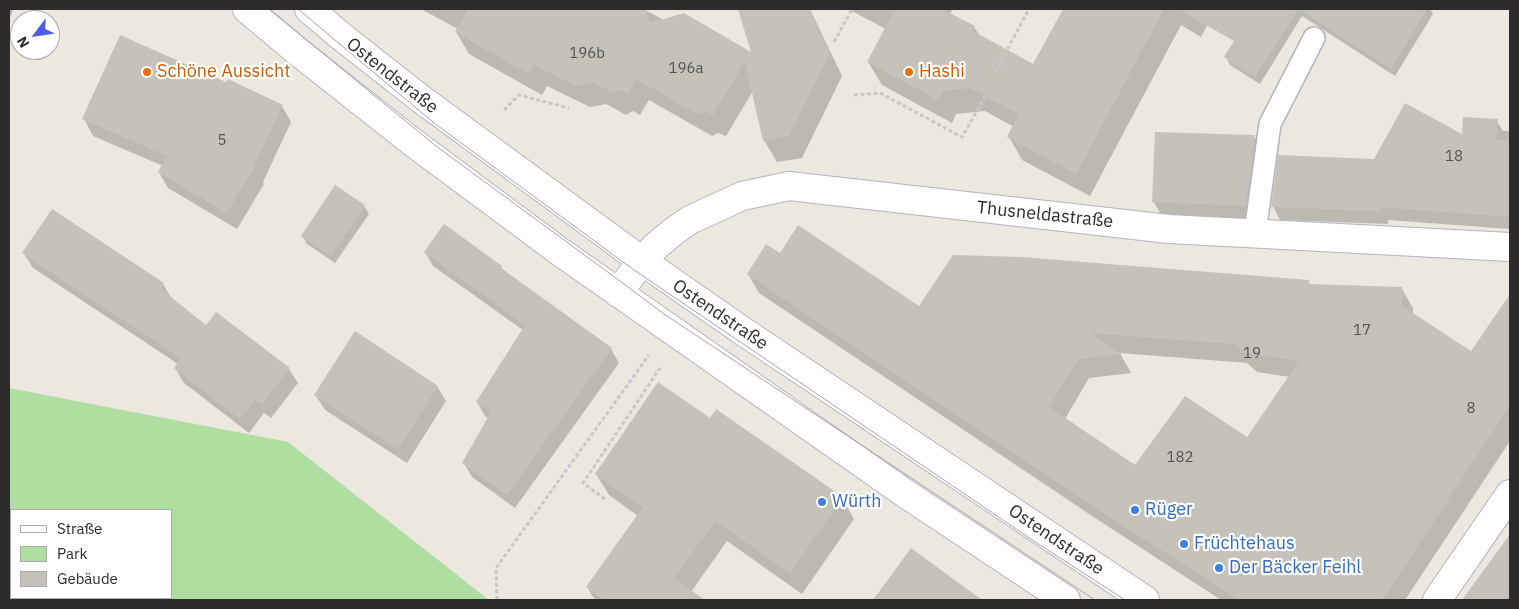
<!DOCTYPE html>
<meta charset="utf-8">
<style>
body{margin:0}
#map{position:relative;width:1519px;height:609px;overflow:hidden;background:#ece8e0;font-family:"IBM Plex Sans",sans-serif}
canvas{display:block}
.frame{position:absolute;inset:0;border:10px solid #2c2c2c;pointer-events:none}
.legend{position:absolute;left:10px;top:509px;width:162px;height:90px;box-sizing:border-box;background:#fff;border:1px solid #ababab;margin:0;padding:6px 9px;list-style:none;font-size:15px;color:#2c2c2c}
.legend li{display:flex;align-items:center;gap:10px;height:25px}
.legend b{width:25px;border:1px solid #ababab}
.north{position:absolute;left:10px;top:10px;width:50px;height:50px;box-sizing:border-box;background:#fff;border:1px solid #ababab;border-radius:50%;rotate:239deg;font-size:14px;font-weight:700;line-height:20px;text-align:center;color:#2c2c2c}
.north::after{content:'';display:block;margin:auto;width:18px;height:22px;background:#4d5bec;clip-path:polygon(50% 0,100% 100%,50% 72%,0 100%)}
</style>
<div id="map">
<canvas width="1519" height="609"></canvas>
<div class="frame"></div>
<ul class="legend">
<li><b style="height:6px;background:#fff"></b>Straße</li>
<li><b style="height:14px;background:#afdea1"></b>Park</li>
<li><b style="height:14px;background:#c5c2bb"></b>Gebäude</li>
</ul>
<div class="north">N</div>
</div>
<script>
const g = document.querySelector('canvas').getContext('2d');
g.lineJoin = 'round';
function fill(path, color) { g.fillStyle = color; g.fill(path, 'evenodd'); }
const toPath = rows => new Path2D(rows.map(r => 'M' + r).join(''));
function strokePath(path, color, width, dash) { g.strokeStyle = color; g.lineWidth = width; g.lineCap = dash ? 'butt' : 'round'; g.setLineDash(dash || []); g.stroke(path); }
function write(font, color, halo, rows, align = 'center') {
  g.font = font + ' "IBM Plex Sans",sans-serif'; g.lineWidth = 4.5; g.setLineDash([]); g.textBaseline = 'middle'; g.strokeStyle = halo; g.fillStyle = color; for (const [text, x, y, turn = 0] of rows) {
    g.save(); g.translate(x, y); g.rotate((+turn || 0) * Math.PI / 180); g.textAlign = isNaN(turn) ? turn : align; if (halo) g.strokeText(text, 0, 0); g.fillText(text, 0, 0); g.restore();
  }
}
fill(toPath([
 [9,388,288,442,489,600,9,600],
 [11,510,171,510,171,598,11,598]
]), '#afdea1');
fill(toPath([
 [9,9,14,9,9,19],
 [421,9,643,9,664,20,753,55,740,9,810,9,842,76,802,158,777,162,764,140,753,91,726,136,718,133,712,136,649,100,640,115,633,111,626,115,606,104,590,107,547,86,542,95,469,54,456,32,458,29],
 [848,9,953,9,950,14,974,27,980,36,1034,65,1064,9,1216,9,1201,37,1181,25,1090,196,1022,160,1009,137,1014,127,985,111,956,114,952,123,882,85,868,62,886,29],
 [1256,9,1430,9,1433,14,1395,76,1302,16,1260,84,1230,65,1226,57],
 [227,84,282,106,291,122,263,182,264,184,237,229,168,188,159,172,163,166,93,136,84,119],
 [1497,121,1503,131,1510,131,1510,229,1388,220,1388,224,1280,220,1273,206,1375,160,1463,136],
 [1254,136,1266,157,1257,226,1165,222,1154,202,1155,169],
 [336,186,364,206,369,214,335,263,307,244,302,236],
 [425,252,501,267,503,271,611,349,619,363,515,508,472,477,464,463,489,419,485,416,477,402,523,330,433,266],
 [24,254,163,284,172,299,206,327,289,369,298,383,271,418,264,413,249,433,184,383,175,368,178,364,33,268],
 [781,255,919,308,1308,282,1311,285,1402,289,1413,308,1413,314,1471,353,1510,305,1510,441,1405,600,1221,600,1095,518,759,293,748,274],
 [1120,353,1247,363,1257,372,1290,377,1248,439,1136,466,1065,419,1089,378,1131,373],
 [437,386,446,401,407,463,325,410,316,396],
 [710,420,842,498,854,519,802,594,727,541,691,592,703,600,595,600,587,587,638,516,609,495,596,474],
 [1509,537,1510,600,1463,600],
 [911,550,980,600,875,600]
]), '#0003');
fill(toPath([
 [468,9,645,9,650,23,684,13,751,52,738,9,809,9,830,53,789,136,763,141,745,62,713,115,705,111,699,115,636,79,627,94,619,90,613,93,593,82,577,86,534,65,529,74,455,32],
 [895,9,942,9,975,26,973,31,1033,64,1063,9,1164,9,1076,174,1007,137,1019,114,970,88,943,91,938,100,867,62],
 [1178,9,1427,9,1391,69,1298,9,1255,77,1224,57,1234,41],
 [120,35,226,82,228,79,283,105,254,165,255,166,227,213,158,172,167,156,82,119],
 [1405,103,1462,134,1463,117,1498,119,1496,140,1510,141,1510,217,1381,207,1381,211,1271,207,1278,155,1374,159],
 [1155,132,1255,135,1246,206,1152,202],
 [335,185,365,205,331,256,301,236],
 [52,209,164,283,161,289,206,325,216,312,290,368,262,404,255,399,240,419,174,368,181,358,22,253],
 [444,224,502,266,501,268,612,348,507,495,462,463,491,412,476,402,525,325,424,252],
 [798,225,919,306,953,255,1021,257,1309,280,1309,284,1402,287,1402,306,1471,351,1510,294,1510,406,1382,600,1239,600,1082,499,747,274,766,244,780,253],
 [1091,333,1235,344,1245,353,1299,361,1247,437,1185,396,1135,465,1049,407,1078,359,1121,354],
 [355,331,438,386,398,449,314,395],
 [658,382,710,418,716,409,843,497,790,573,715,521,674,578,705,600,604,600,586,587,643,507,595,474],
 [1510,534,1510,600,1462,600],
 [911,548,982,600,873,600]
]), '#c5c2bb');
const service = toPath([
 [1255,233,1270,124,1314,38]
]);
const minor = toPath([
 [618,293,642,261,655,247,674,231,690,220,742,196,789,186,1169,229,1510,247],
 [1437,600,1510,494]
]);
const secondary = toPath([
 [247,9,297,51,411,141,559,251,906,494,1066,600],
 [309,9,342,37,421,99,642,261,744,332,1145,600]
]);
strokePath(service, '#b3b4be', 24);
strokePath(minor, '#b3b4be', 30);
strokePath(secondary, '#b3b4be', 30);
strokePath(toPath([
 [834,42,852,9],
 [995,72,1029,9],
 [854,95,880,93,962,137,985,97],
 [504,110,519,95,569,108],
 [605,499,583,483,660,368],
 [9,503,14,510],
 [9,584,11,585],
 [66,598,66,600],
 [144,598,152,600],
 [497,600,496,568,649,355]
]), '#c8c8c8', 3, [4, 2.5]);
strokePath(service, '#fff', 21);
strokePath(minor, '#fff', 28);
strokePath(secondary, '#fff', 28);
strokePath(toPath([
 [269,9,436,146,624,284,664,314,1095,600],
 [298,9,434,123,634,270,1034,541,1125,600]
]), '#a3a3b5', 1);
for (const [x, y, r, color] of [
 [147,72,5,"#e8710a"],
 [909,72,5,"#e8710a"],
 [822,502,5,"#3f7fe0"],
 [1135,510,5,"#3f7fe0"],
 [1184,544,5,"#3f7fe0"],
 [1219,568,5,"#3f7fe0"]
]) { const dot = new Path2D(); dot.arc(x, y, r, 0, 2 * Math.PI); g.fillStyle = color; g.fill(dot); strokePath(dot, '#fff', 2); }
write('15px', '#525250', null, [
 ["196b",587,54],
 ["196a",686,69],
 ["5",222,141],
 ["18",1454,157],
 ["17",1362,331],
 ["19",1252,354],
 ["8",1471,409],
 ["182",1180,458]
]);
write('18px', '#c56008', '#fff', [
 ["Schöne Aussicht",157,72],
 ["Hashi",919,72]
], 'left');
write('18px', '#2c2c2c', '#fff', [
 ["Ostendstraße",392,76,38],
 ["Thusneldastraße",1045,215,6],
 ["Ostendstraße",720,315,34],
 ["Ostendstraße",1056,540,34]
]);
write('18px', '#366cbe', '#fff', [
 ["Würth",832,502],
 ["Rüger",1145,510],
 ["Früchtehaus",1194,544],
 ["Der Bäcker Feihl",1229,568]
], 'left');
</script>
